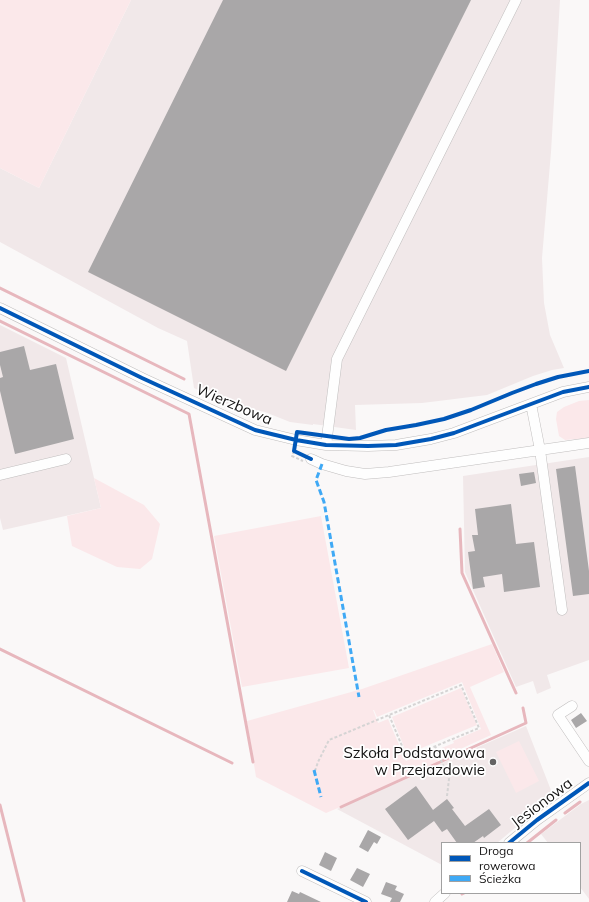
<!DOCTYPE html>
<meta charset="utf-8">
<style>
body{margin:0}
#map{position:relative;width:589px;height:902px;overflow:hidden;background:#faf8f8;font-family:Mulish,sans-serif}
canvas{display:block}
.legend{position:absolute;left:441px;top:842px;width:140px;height:52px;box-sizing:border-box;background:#fff;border:1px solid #a1a1a1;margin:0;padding:5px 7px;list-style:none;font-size:12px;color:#141313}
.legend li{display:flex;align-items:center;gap:8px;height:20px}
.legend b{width:20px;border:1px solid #a1a1a1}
</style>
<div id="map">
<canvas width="589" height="902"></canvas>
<ul class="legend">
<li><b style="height:5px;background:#0057b8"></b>Droga rowerowa</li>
<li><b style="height:5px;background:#3fa9f5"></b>Ścieżka</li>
</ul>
</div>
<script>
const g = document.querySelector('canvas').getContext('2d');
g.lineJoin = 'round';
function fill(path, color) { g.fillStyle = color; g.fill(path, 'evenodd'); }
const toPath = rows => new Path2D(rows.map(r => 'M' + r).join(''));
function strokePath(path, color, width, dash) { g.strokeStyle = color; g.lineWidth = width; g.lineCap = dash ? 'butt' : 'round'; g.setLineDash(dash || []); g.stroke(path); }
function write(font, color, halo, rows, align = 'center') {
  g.font = font + ' Mulish,sans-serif'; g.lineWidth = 3.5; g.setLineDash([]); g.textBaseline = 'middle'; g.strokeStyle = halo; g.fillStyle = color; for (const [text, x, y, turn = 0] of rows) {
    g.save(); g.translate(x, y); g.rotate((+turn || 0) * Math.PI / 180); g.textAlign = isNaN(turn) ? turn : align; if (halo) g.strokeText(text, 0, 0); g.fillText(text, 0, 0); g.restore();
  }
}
fill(toPath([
 [131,0,560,0,551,152,542,258,544,303,550,335,564,368,552,370,533,376,487,395,422,403,355,405,356,430,313,424,313,425,290,422,265,412,225,403,194,388,187,341,158,328,0,242,0,168,39,188],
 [0,325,66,358,101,508,3,530,0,518],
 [589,457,589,660,547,675,551,688,537,694,533,681,516,687,465,572,463,476],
 [526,726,554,798,528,817,497,843,442,843,442,865,337,809],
 [589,800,589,899,580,887,580,843,548,843,541,834,581,804]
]), '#f1e8e9');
fill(toPath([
 [0,0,131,0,39,188,0,168],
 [589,400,589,438,565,440,559,436,556,419,557,412,564,407,579,401],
 [94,478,144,505,160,524,152,559,140,569,117,567,72,546,67,516,101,508],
 [321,516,349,668,242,687,214,536],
 [492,644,504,672,470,687,491,735,443,757,439,749,454,743,453,741,481,729,462,682,377,717,374,710,373,710,378,723,388,719,406,761,433,750,440,765,326,813,256,777,247,721,362,689],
 [461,688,477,725,407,754,392,717],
 [519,741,539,781,516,793,496,752]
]), '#fbe8ea');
strokePath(toPath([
 [0,288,184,379],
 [0,321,189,414,253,762],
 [460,529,462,573,516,693],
 [0,649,232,763],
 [0,805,24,901],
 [341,807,526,723,523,708],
 [565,813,580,802],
 [527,843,556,820],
 [462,894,464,893]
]), '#e7b7bd', 3);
fill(toPath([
 [223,0,471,0,286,371,88,272],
 [24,346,30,370,56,364,74,439,15,454,0,391,0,378,3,377,0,365,0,352],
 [575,466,589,571,589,594,573,596,556,469],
 [534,472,536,483,521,486,519,474],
 [511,504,516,544,534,542,540,587,504,592,502,574,483,577,485,587,473,589,468,552,475,551,472,535,478,535,475,509],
 [581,713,587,721,576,728,571,720],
 [416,786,433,810,447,799,454,808,452,809,465,826,489,809,501,825,484,838,483,836,473,843,457,843,447,829,442,832,434,821,408,840,385,809],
 [368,830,381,837,377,844,374,842,368,852,359,847],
 [325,852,337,858,331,871,319,865],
 [357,868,370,874,363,887,350,880],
 [386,882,397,886,395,890,404,894,400,902,390,902,392,898,381,894],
 [292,891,299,894,300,892,321,902,287,902]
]), '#a9a7a8');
const minor = toPath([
 [0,308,142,378,255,430,296,440,326,445,368,446,396,445,431,439,454,433,563,392,589,387],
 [531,404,540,450,562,610],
 [326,445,337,359,516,0],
 [311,459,322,464,346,471,365,474,389,472,589,443],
 [0,475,66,459],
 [572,706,558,715,589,761],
 [509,843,537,820,589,783],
 [302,871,366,902],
 [435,902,445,893]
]);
strokePath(minor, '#c0bebe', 11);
strokePath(toPath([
 [294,451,292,456,303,461],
 [435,746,449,779,447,796],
 [315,771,318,762,329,740,461,685,479,728,407,758,389,715]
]), '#d5d4d4', 2, [3, 2]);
strokePath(minor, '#fefefe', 10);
strokePath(toPath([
 [322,464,316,480,324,502,359,697],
 [314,770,321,797]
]), '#3fa9f5', 3, [6, 3]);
strokePath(toPath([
 [0,308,142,378,255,430,296,440,326,445,368,446,396,445,431,439,454,433,563,392,589,387],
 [311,459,294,451,297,432,349,439,360,438,386,430,416,425,444,419,471,410,512,393,536,384,558,377,589,371],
 [509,843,537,820,589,783],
 [302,871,366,902]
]), '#0057b8', 4);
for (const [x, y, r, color] of [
 [493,762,4,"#646363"]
]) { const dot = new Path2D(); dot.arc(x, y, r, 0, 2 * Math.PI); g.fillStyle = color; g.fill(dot); strokePath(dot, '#fff', 1.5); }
write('15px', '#141313', '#fff', [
 ["Wierzbowa",234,405,23],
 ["Jesionowa",542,803,-37]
]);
write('15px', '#141313', '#fff', [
 ["Szkoła Podstawowa",485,753],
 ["w Przejazdowie",485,770]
], 'right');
</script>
